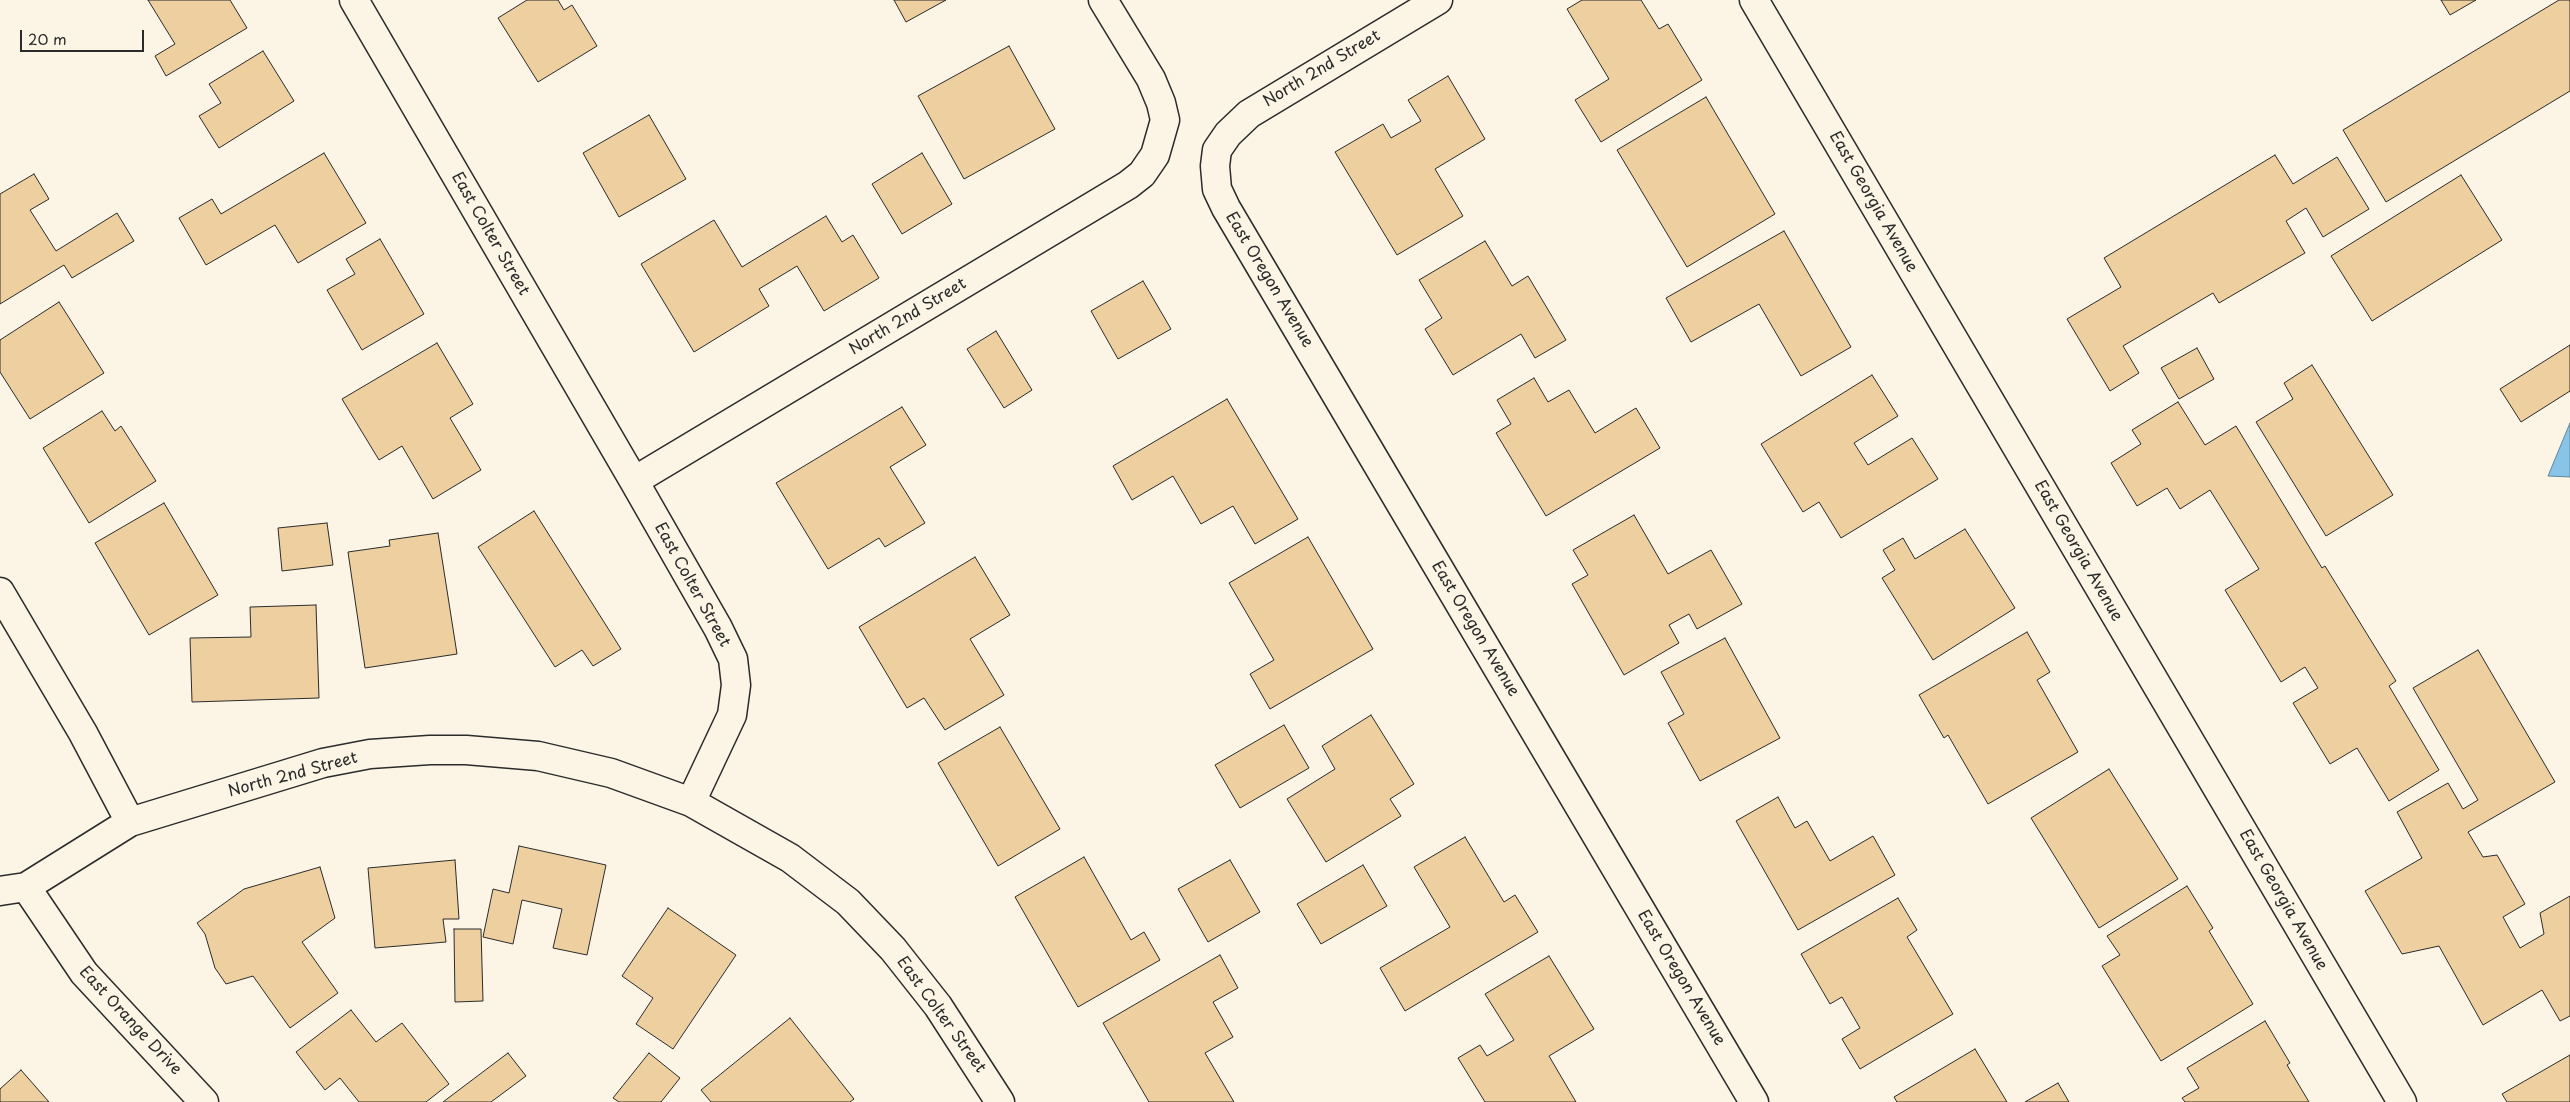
<!DOCTYPE html>
<style>
body{margin:0}
#map{position:relative;width:2570px;height:1102px;overflow:hidden;background:#fcf5e5;font-family:"Playpen Sans",sans-serif}
canvas{display:block}
.scale{position:absolute;left:20px;top:30px;width:124px;height:22px;box-sizing:border-box;border:2px solid #2b2b2b;border-top:0;padding-left:6px;font-size:15px;line-height:18px;white-space:nowrap;color:#2b2b2b;-webkit-text-stroke:4px #fcf5e5;paint-order:stroke}
</style>
<div id="map">
<canvas width="2570" height="1102"></canvas>
<div class="scale">20 m</div>
</div>
<script>
const g = document.querySelector('canvas').getContext('2d');
g.lineJoin = 'round';
function fill(path, color) { g.fillStyle = color; g.fill(path, 'evenodd'); }
const toPath = rows => new Path2D(rows.map(r => 'M' + r).join(''));
function strokePath(path, color, width, dash) { g.strokeStyle = color; g.lineWidth = width; g.lineCap = dash ? 'butt' : 'round'; g.setLineDash(dash || []); g.stroke(path); }
function write(font, color, halo, rows, align = 'center') {
  g.font = font + ' "Playpen Sans",sans-serif'; g.lineWidth = 4; g.setLineDash([]); g.textBaseline = 'middle'; g.strokeStyle = halo; g.fillStyle = color; for (const [text, x, y, turn = 0] of rows) {
    g.save(); g.translate(x, y); g.rotate((+turn || 0) * Math.PI / 180); g.textAlign = isNaN(turn) ? turn : align; if (halo) g.strokeText(text, 0, 0); g.fillText(text, 0, 0); g.restore();
  }
}
const water = toPath([
 [2570,423,2570,477,2548,476,2570,423]
]);
fill(water, '#87c4e7');
strokePath(water, '#62879c', 1);
const building = toPath([
 [148,0,230,0,247,28,166,76,155,56,175,44,148,0],
 [527,0,558,0,564,10,572,5,597,46,538,82,498,18,527,0],
 [894,0,946,0,906,22,894,0],
 [1582,0,1641,0,1659,29,1668,24,1702,80,1601,142,1575,100,1609,79,1567,9,1582,0],
 [2441,0,2476,0,2450,15,2441,0],
 [2559,0,2570,0,2570,91,2386,202,2343,130,2559,0],
 [1009,46,1055,129,964,179,918,96,1009,46],
 [263,51,294,101,219,148,199,116,221,103,209,84,263,51],
 [1448,76,1485,139,1435,169,1463,216,1397,255,1335,152,1383,124,1391,138,1421,121,1408,100,1448,76],
 [1706,97,1775,214,1687,267,1617,150,1706,97],
 [649,115,686,179,619,217,583,153,649,115],
 [324,153,366,223,298,263,275,225,206,265,179,218,212,199,221,214,324,153],
 [922,153,952,204,902,234,872,184,922,153],
 [2275,155,2293,184,2337,157,2369,209,2323,237,2306,208,2286,221,2305,253,2219,303,2213,293,2123,346,2139,373,2110,391,2067,319,2121,287,2104,258,2275,155],
 [34,174,49,199,30,210,56,251,117,213,134,241,72,278,64,265,0,304,0,194,34,174],
 [2461,175,2502,240,2372,321,2331,256,2461,175],
 [826,216,842,242,853,235,879,278,824,311,797,266,759,289,769,306,694,352,641,264,714,220,742,267,826,216],
 [1784,231,1851,347,1801,376,1759,304,1691,342,1666,298,1784,231],
 [380,239,424,314,362,350,327,290,355,274,346,259,380,239],
 [1485,241,1512,286,1528,276,1566,340,1535,358,1521,334,1453,375,1425,329,1442,318,1419,280,1485,241],
 [1143,281,1171,329,1118,359,1091,311,1143,281],
 [59,302,104,373,30,419,0,372,0,340,59,302],
 [996,331,1032,390,1004,408,967,349,996,331],
 [437,343,473,404,450,418,481,470,433,499,402,446,379,460,342,399,437,343],
 [2570,345,2570,391,2521,422,2500,389,2570,345],
 [2197,348,2214,379,2179,399,2161,368,2197,348],
 [2312,365,2393,495,2326,536,2256,422,2293,399,2284,383,2312,365],
 [1872,375,1898,416,1854,443,1868,465,1912,438,1938,479,1841,538,1819,502,1803,512,1761,444,1872,375],
 [1534,378,1548,402,1569,390,1595,433,1636,408,1660,448,1546,516,1496,433,1511,424,1497,400,1534,378],
 [1227,399,1298,519,1255,544,1233,506,1201,524,1173,476,1132,500,1113,466,1227,399],
 [2178,402,2205,445,2236,426,2322,568,2325,566,2396,681,2389,686,2439,770,2389,801,2357,748,2330,764,2293,703,2318,688,2305,667,2281,682,2225,590,2259,569,2210,490,2180,509,2167,488,2137,506,2111,463,2141,444,2132,430,2178,402],
 [902,407,926,445,890,467,925,523,885,547,879,538,828,569,776,483,902,407],
 [102,411,115,431,121,426,156,481,89,523,43,448,102,411],
 [164,503,218,595,149,635,95,543,164,503],
 [534,511,621,649,593,666,582,650,555,667,478,547,534,511],
 [1634,515,1668,574,1711,550,1742,604,1697,629,1689,614,1669,625,1679,643,1624,675,1572,584,1588,575,1573,550,1634,515],
 [327,523,333,565,282,571,278,528,327,523],
 [1965,529,2015,608,1933,660,1882,578,1895,570,1883,550,1903,538,1915,559,1965,529],
 [438,533,457,654,365,668,348,552,390,546,389,540,438,533],
 [1308,537,1373,649,1270,709,1250,674,1274,660,1229,583,1308,537],
 [975,557,1010,615,970,639,1004,695,945,730,924,698,907,708,859,627,975,557],
 [316,605,319,698,192,702,190,638,251,637,250,607,316,605],
 [2027,632,2050,672,2037,680,2078,752,1988,804,1948,735,1944,738,1919,695,2027,632],
 [1725,638,1780,738,1700,781,1668,723,1684,714,1661,672,1725,638],
 [2478,650,2555,782,2468,832,2483,857,2497,855,2525,904,2503,917,2520,948,2544,934,2540,913,2570,896,2570,1016,2560,1021,2542,990,2483,1025,2439,946,2402,954,2365,891,2422,858,2397,812,2448,783,2463,809,2478,800,2413,688,2478,650],
 [1371,715,1414,784,1390,799,1401,816,1326,862,1287,799,1335,769,1322,746,1371,715],
 [1284,725,1309,768,1240,808,1215,765,1284,725],
 [1000,727,1060,829,998,866,938,763,1000,727],
 [2109,769,2178,879,2099,928,2031,818,2109,769],
 [1778,797,1795,828,1807,821,1830,861,1873,836,1895,875,1798,930,1736,821,1778,797],
 [1465,837,1504,902,1515,895,1538,932,1405,1011,1380,968,1450,927,1414,867,1465,837],
 [519,846,606,865,587,955,553,948,562,909,522,900,513,944,483,937,493,889,509,893,519,846],
 [1084,857,1131,940,1144,932,1160,960,1078,1007,1015,897,1084,857],
 [455,860,459,919,443,919,446,942,375,948,368,868,455,860],
 [1230,860,1260,912,1208,942,1178,889,1230,860],
 [1363,865,1387,906,1321,944,1297,904,1363,865],
 [320,867,335,918,302,942,338,993,290,1028,253,976,226,984,215,968,205,934,197,923,244,889,320,867],
 [2187,886,2213,928,2209,931,2253,1004,2161,1061,2102,966,2120,955,2107,936,2187,886],
 [1898,898,1917,930,1907,937,1953,1014,1860,1069,1842,1039,1860,1028,1842,997,1830,1004,1801,954,1898,898],
 [668,908,736,955,673,1049,636,1024,653,998,622,976,668,908],
 [454,929,481,929,483,1001,455,1002,454,929],
 [1220,955,1238,988,1213,1002,1233,1037,1205,1053,1234,1102,1149,1102,1103,1023,1220,955],
 [1549,956,1594,1029,1549,1056,1576,1102,1485,1102,1458,1058,1480,1045,1487,1056,1514,1040,1485,994,1549,956],
 [351,1010,376,1042,402,1023,449,1084,426,1102,359,1102,340,1078,325,1090,296,1052,351,1010],
 [790,1018,854,1099,850,1102,711,1102,701,1090,790,1018],
 [2265,1021,2290,1063,2287,1065,2309,1102,2185,1102,2182,1098,2199,1088,2187,1068,2265,1021],
 [1975,1049,2007,1102,1897,1102,1894,1097,1975,1049],
 [508,1053,526,1076,491,1102,443,1102,508,1053],
 [649,1053,680,1078,661,1102,619,1102,613,1098,649,1053],
 [2570,1055,2570,1102,2507,1102,2502,1094,2570,1055],
 [21,1070,49,1102,0,1102,0,1089,21,1070],
 [2058,1083,2069,1102,2025,1102,2058,1083]
]);
fill(building, '#edcfa0');
strokePath(building, '#2b2b2b', 1);
const minor = toPath([
 [354,0,634,481,718,628,733,659,736,685,732,715,691,802],
 [1438,0,1249,114,1228,134,1217,150,1215,166,1217,189,1226,208,1754,1102],
 [1754,0,2402,1102],
 [634,481,1128,185,1142,174,1155,155,1165,120,1161,103,1151,79,1103,0],
 [0,592,83,733,130,822],
 [26,887,84,973,204,1102],
 [0,891,26,887,130,822,323,763,370,754,430,750,466,750,538,756,611,773,691,802,790,858,848,902,893,949,938,1006,1000,1102]
]);
strokePath(minor, '#2b2b2b', 31);
strokePath(minor, '#fcf5e5', 28);
write('16px', '#2b2b2b', '#fcf5e5', [
 ["North 2nd Street",1322,69,-31],
 ["East Georgia Avenue",1873,202,60],
 ["East Colter Street",490,234,60],
 ["East Oregon Avenue",1269,280,59],
 ["North 2nd Street",908,317,-31],
 ["East Georgia Avenue",2078,551,60],
 ["East Colter Street",692,585,61],
 ["East Oregon Avenue",1475,629,59],
 ["North 2nd Street",293,775,-15],
 ["East Georgia Avenue",2283,900,60],
 ["East Oregon Avenue",1681,978,59],
 ["East Colter Street",941,1015,54],
 ["East Orange Drive",130,1021,47]
]);
</script>
